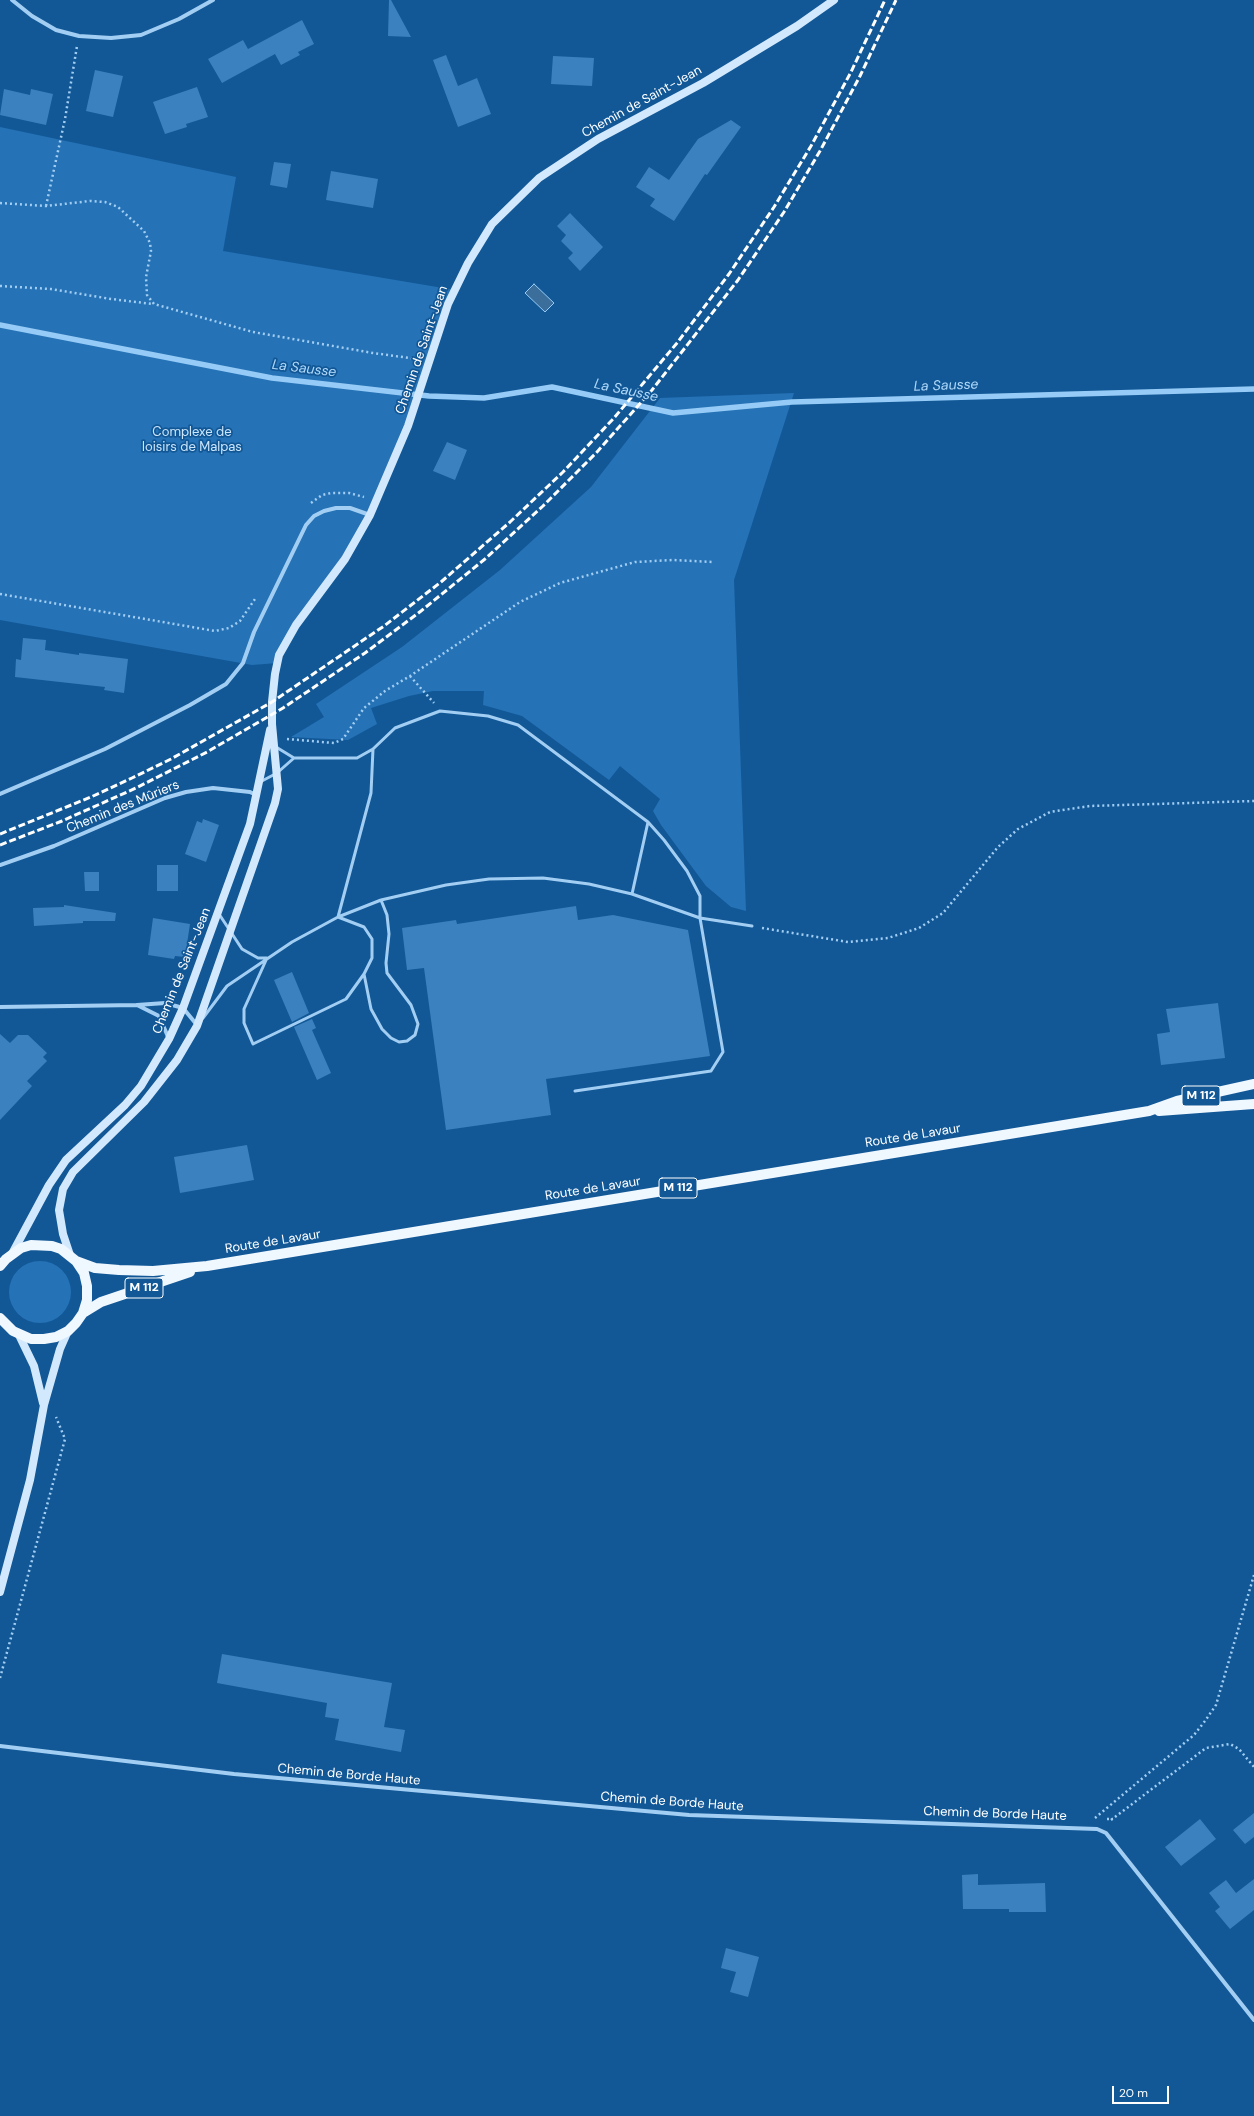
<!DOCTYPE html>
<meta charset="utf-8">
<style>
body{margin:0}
#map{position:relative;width:1254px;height:2116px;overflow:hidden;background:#125897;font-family:"DM Sans",sans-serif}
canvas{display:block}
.scale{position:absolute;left:1112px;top:2086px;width:57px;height:18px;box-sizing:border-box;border:2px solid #fff;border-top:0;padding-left:5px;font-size:12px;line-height:14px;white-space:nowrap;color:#fff;-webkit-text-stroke:3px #125897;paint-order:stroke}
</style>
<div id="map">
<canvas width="1254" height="2116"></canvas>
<div class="scale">20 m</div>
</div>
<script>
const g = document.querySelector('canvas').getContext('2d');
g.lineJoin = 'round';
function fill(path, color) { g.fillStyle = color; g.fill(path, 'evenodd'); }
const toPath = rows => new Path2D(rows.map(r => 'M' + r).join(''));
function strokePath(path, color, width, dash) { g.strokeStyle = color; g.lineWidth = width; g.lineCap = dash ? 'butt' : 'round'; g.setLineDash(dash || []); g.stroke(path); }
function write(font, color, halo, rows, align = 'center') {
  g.font = font + ' "DM Sans",sans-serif'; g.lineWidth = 3.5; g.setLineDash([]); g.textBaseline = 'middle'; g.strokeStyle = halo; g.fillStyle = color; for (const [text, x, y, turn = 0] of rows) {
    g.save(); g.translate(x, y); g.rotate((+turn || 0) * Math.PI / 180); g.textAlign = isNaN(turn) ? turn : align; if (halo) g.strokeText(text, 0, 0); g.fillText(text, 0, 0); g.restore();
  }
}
fill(toPath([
 [0,127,236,177,223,251,455,290,430,362,370,515,305,611,277,663,252,665,0,620],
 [794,393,734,580,746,911,731,907,706,886,661,825,653,811,660,799,620,766,609,780,522,716,483,705,484,691,433,691,409,696,371,708,377,724,348,740,291,737,324,717,316,704,402,647,500,570,591,487,660,398],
 '9 1292a31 31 0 1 1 62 0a31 31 0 1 1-62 0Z'
]), '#2572b6');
const water = toPath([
 [534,284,554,303,545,312,525,293,534,284]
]);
fill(water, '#3c6e9c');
strokePath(water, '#95cbf6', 1);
strokePath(toPath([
 [0,325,272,378,429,396,484,398,552,387,673,413,792,402,1254,389]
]), '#95cbf6', 5.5);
fill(toPath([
 [389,0,391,0,411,37,388,36],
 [302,20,314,44,298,52,300,55,281,65,275,54,222,83,208,59,243,40,248,49],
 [446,55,458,86,477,78,491,114,458,127,433,60],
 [553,56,594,58,592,86,551,84],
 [95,70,123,76,113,117,86,111],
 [197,87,208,117,186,124,187,127,165,134,153,102],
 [4,89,30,95,31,89,53,94,46,125,0,115],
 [731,120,741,127,707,175,705,174,674,221,650,206,655,199,636,187,649,167,669,180,698,139],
 [274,162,291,164,287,188,270,185],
 [331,171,378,179,373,208,326,200],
 [570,213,603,247,580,271,568,258,573,253,561,241,566,235,557,226],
 [447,442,467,450,455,480,433,471],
 [23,638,46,640,45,650,79,655,79,653,128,659,124,693,104,690,105,687,15,677,16,659,21,660],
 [203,819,219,825,206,862,185,854,197,821,202,823],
 [157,865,178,865,178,891,157,891],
 [84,872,99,872,99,891,85,891],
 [64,905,116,913,115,921,83,921,83,923,34,926,33,908,64,907],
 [576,906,578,920,613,915,688,930,710,1056,546,1079,551,1115,446,1130,424,968,407,970,402,928,456,920,457,924],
 [153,918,190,924,185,957,175,956,174,959,148,955],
 [292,972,309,1013,292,1022,274,980],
 [1218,1003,1225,1058,1161,1065,1157,1034,1170,1032,1166,1009],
 [312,1019,316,1028,312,1030,331,1073,317,1080,294,1027],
 [0,1034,10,1043,18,1035,28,1035,47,1053,43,1057,47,1061,27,1081,32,1086,0,1120],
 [247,1145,254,1180,180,1193,174,1157],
 [222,1654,392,1683,384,1727,405,1730,401,1752,335,1740,339,1719,325,1717,327,1703,217,1683],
 [1254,1813,1254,1837,1245,1844,1233,1830],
 [1200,1819,1216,1839,1181,1866,1165,1847],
 [978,1874,978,1885,1045,1883,1046,1912,1009,1912,1009,1909,963,1909,962,1875],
 [1254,1879,1254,1910,1230,1929,1215,1911,1220,1907,1209,1893,1226,1880,1236,1893],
 [726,1948,759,1957,748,1997,730,1992,736,1972,721,1968]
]), '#3b81bf');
strokePath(toPath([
 [0,203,46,206,90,201,105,202,118,207,144,231,150,243,151,251,146,277,147,295,154,304,253,332,373,353,417,359],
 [46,206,65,119,77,46],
 [0,286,51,289,111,299,153,304],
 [311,503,322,495,331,493,349,493,364,497],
 [0,594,215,631,229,628,240,621,255,599],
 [410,676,434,703],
 [287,739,334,743,343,739,364,708,385,691,410,676,520,602,560,583,635,562,673,560,713,562],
 [762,928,848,942,888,938,919,928,943,913,998,847,1018,829,1050,812,1090,806,1254,801],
 [0,1678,65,1439,56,1417],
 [1095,1818,1194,1735,1205,1721,1216,1705,1254,1575],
 [1107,1819,1113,1819],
 [1111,1820,1206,1748,1230,1744,1239,1749,1254,1767]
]), '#a3cef3', 2.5, [2, 3]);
strokePath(toPath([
 [276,747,294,758,357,758,373,749,395,728,440,711,488,716,518,725,648,822,632,894],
 [260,782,277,773,294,758],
 [219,914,242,949,258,958,267,958,244,1009,244,1023,253,1044,346,999,364,974,372,958,372,939,364,927,338,917],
 [338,917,371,793,373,749],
 [364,974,371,1009,382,1029,391,1038,399,1042,407,1041,415,1035,418,1024,411,1005,387,973,386,963,389,934,387,915,381,900],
 [203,1018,227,986,292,942,338,917,381,900,446,885,489,879,543,878,589,884,632,894,700,918,752,926],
 [575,1091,711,1071,723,1052,700,918,700,896,687,871,664,840,648,822]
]), '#a3cef3', 3);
strokePath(toPath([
 [12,0,32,16,56,30,79,36,111,38,141,35,179,19,213,0],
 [0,794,105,749,190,705,226,684,243,663,254,632,306,525,314,516,324,511,336,508,350,508,370,515],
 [0,865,54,846,165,798,186,792,213,788,250,792,256,795],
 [137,1005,159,1016,169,1039],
 [0,1007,137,1005,165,1003,183,1008,197,1025],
 [0,1746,234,1774,689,1815,1097,1829,1106,1833,1254,2020]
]), '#a3cef3', 4);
strokePath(toPath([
 [13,1252,49,1185,66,1160,125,1105,141,1086,169,1039,183,1008,250,824,270,730],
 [70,1255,63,1234,59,1210,63,1189,73,1172,144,1102,177,1060,197,1026,275,803,278,789,272,724,272,702,275,674,279,655,296,625,345,559,370,515,408,426,448,304,468,263,492,224,539,178,598,139,703,83,797,26,834,0],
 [19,1335,34,1366,43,1403],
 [0,1592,30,1480,44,1405,60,1349,68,1331]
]), '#d2e8fd', 8);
strokePath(toPath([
 [1159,1111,1254,1104],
 [76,1261,95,1268,119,1270,153,1271,207,1266,1149,1111,1177,1101,1254,1084],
 [0,1266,6,1259,21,1248,31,1245,52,1246,61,1249,76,1261,84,1273,87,1286,87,1300,83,1313,76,1323,68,1331,56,1337,44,1339,31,1339,13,1331,0,1318],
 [83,1313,101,1302,190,1272]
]), '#eff7ff', 10);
strokePath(toPath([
 [0,834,91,797,132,778,171,759,272,702,384,626,441,582,510,522,563,472,614,418,677,343,729,274,774,207,811,146,851,72,885,0],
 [0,845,62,821,136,788,207,752,283,708,365,653,421,611,485,559,543,506,597,452,652,390,738,280,784,212,820,151,860,76,896,0]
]), '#fff', 3, [7, 3]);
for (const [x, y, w] of [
 [1201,1096,38],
 [678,1188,38],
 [144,1288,38]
]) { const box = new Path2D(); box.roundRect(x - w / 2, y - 10, w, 20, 3); g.fillStyle = '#125897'; g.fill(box); strokePath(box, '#fff', 1); }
write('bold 12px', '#fff', null, [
 ["M 112",1201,1096],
 ["M 112",678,1188],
 ["M 112",144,1288]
]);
write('13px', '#fff', '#125897', [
 ["Chemin de Saint-Jean",642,102,-29],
 ["Chemin de Saint-Jean",422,350,-71],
 ["Chemin des Mûriers",123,807,-22],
 ["Chemin de Saint-Jean",182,971,-68],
 ["Route de Lavaur",913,1136,-9],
 ["Route de Lavaur",593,1189,-9],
 ["Route de Lavaur",273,1242,-9],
 ["Chemin de Borde Haute",349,1775,5],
 ["Chemin de Borde Haute",672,1802,4],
 ["Chemin de Borde Haute",995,1814,2]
]);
write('13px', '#cbe6fd', '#125897', [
 ["Complexe de",192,433],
 ["loisirs de Malpas",192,448]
]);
write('italic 14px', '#afd8fa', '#125897', [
 ["La Sausse",304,369,7],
 ["La Sausse",946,386,-2],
 ["La Sausse",626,391,12]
]);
</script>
